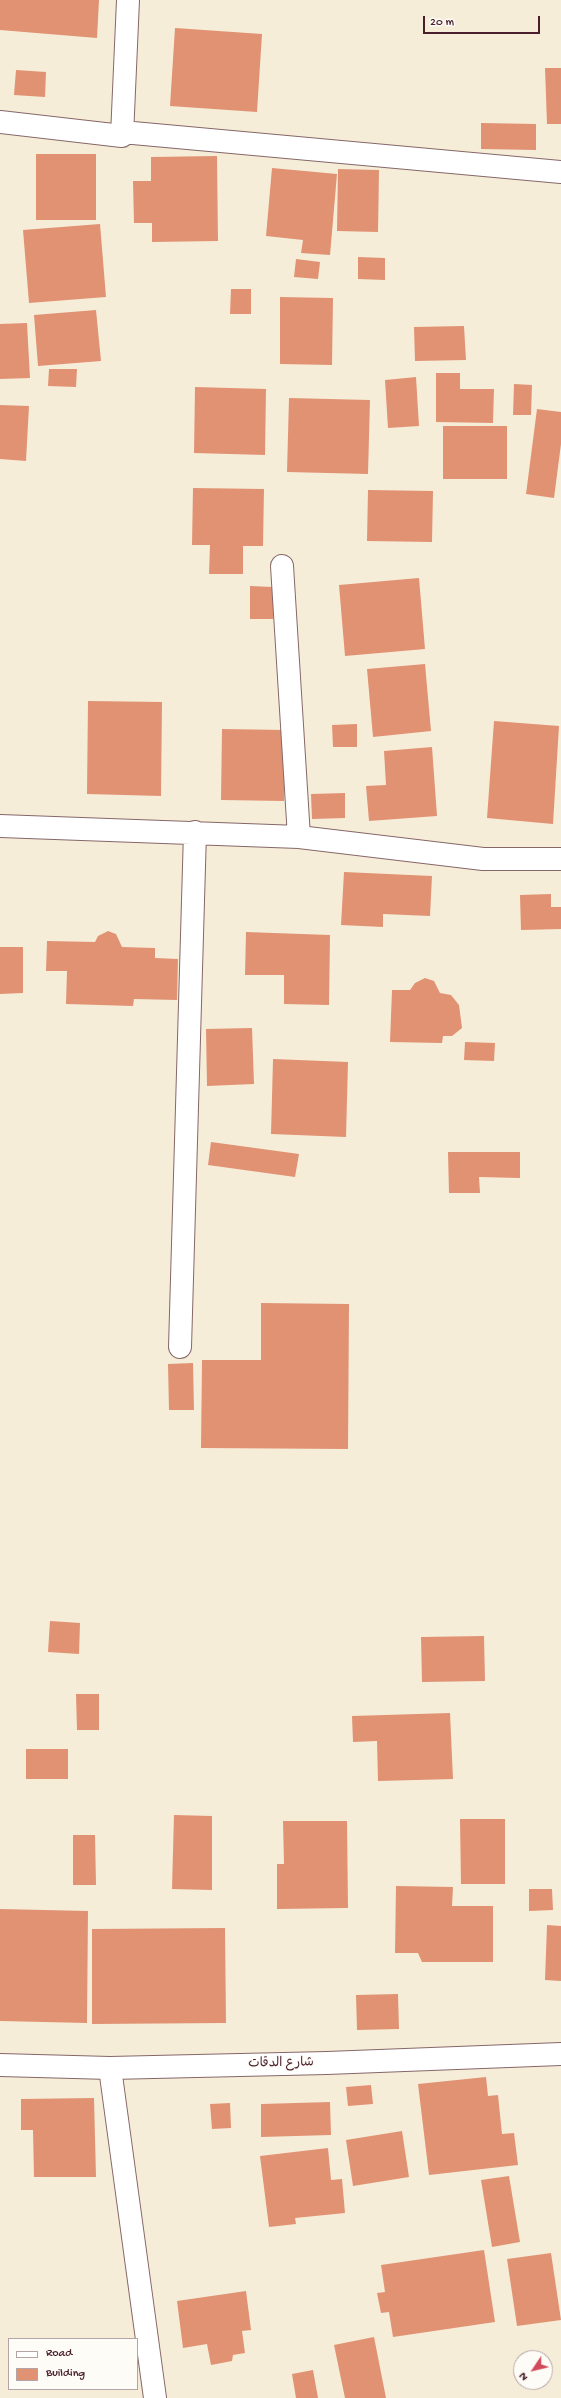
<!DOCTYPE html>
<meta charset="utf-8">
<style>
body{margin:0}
#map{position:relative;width:561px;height:2398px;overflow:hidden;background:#f6edd9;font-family:"Gochi Hand",sans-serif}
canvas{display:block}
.legend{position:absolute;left:8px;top:2338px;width:130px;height:52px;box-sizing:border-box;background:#fdfcf7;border:1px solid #b5a4a5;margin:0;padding:5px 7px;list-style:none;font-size:12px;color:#4a1f2b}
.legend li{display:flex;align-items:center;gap:8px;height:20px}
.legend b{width:20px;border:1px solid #b5a4a5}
.north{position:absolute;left:513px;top:2350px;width:40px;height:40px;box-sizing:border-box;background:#fdfcf7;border:1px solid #b5a4a5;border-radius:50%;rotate:235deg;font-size:11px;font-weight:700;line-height:16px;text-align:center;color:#4a1f2b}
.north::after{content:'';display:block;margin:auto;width:14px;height:18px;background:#d1495b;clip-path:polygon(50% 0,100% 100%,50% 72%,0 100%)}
.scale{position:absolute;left:423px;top:16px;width:117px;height:18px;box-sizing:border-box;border:2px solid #4a1f2b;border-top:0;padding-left:5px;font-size:12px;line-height:14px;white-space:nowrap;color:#4a1f2b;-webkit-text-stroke:3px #fdfcf7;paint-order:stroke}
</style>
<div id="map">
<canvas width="561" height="2398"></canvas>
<ul class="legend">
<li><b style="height:5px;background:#fff"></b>Road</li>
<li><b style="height:11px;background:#e19273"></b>Building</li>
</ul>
<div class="north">N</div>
<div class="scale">20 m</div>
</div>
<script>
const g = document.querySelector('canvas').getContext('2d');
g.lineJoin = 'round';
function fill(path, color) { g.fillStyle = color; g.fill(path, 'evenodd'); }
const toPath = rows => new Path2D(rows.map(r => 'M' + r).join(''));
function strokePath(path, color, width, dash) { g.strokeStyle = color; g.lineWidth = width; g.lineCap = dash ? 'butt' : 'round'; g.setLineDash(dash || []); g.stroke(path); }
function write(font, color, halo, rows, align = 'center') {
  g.font = font + ' "Gochi Hand","Playpen Sans Arabic",sans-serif'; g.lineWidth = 3; g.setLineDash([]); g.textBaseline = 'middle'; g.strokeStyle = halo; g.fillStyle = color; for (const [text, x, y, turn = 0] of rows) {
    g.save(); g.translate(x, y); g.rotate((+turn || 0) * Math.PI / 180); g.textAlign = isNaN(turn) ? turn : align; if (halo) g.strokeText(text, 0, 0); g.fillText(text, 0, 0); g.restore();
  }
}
fill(toPath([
 [0,0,99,0,97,38,0,30],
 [175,28,262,34,257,112,170,106],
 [545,68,561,68,561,124,547,124],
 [16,70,46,72,45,97,14,95],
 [481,123,536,124,536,150,481,149],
 [36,154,96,154,96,220,36,220],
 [217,156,218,241,152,242,152,223,134,223,133,181,151,181,151,157],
 [272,168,337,174,330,255,301,253,303,240,266,236],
 [338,169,379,170,378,232,337,231],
 [100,224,106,297,29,303,23,230],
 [358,257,385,258,385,280,358,279],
 [296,259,320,262,318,279,294,277],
 [231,289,251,289,251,314,230,314],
 [280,297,333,298,332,365,280,364],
 [96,310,101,361,38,366,34,315],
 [27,323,30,378,0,379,0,324],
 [464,326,466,360,415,361,414,327],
 [49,369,77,369,76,387,48,386],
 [436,373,460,373,460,389,494,389,493,423,436,422],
 [416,377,419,426,388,428,385,380],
 [514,384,532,385,531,415,513,415],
 [195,387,266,389,265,455,194,453],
 [289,398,370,400,368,474,287,472],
 [0,405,29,406,26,461,0,459],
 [537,409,561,412,561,444,554,498,526,494],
 [443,426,507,426,507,479,443,479],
 [193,488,264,489,263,546,243,546,243,574,209,574,210,545,192,545],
 [368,490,433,491,432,542,367,541],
 [419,578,425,649,345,656,339,585],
 [250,586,273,587,273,619,250,619],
 [425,664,431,731,373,737,367,669],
 [88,701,162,702,161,796,87,794],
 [494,721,559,726,553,824,487,818],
 [357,724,357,747,333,747,332,725],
 [222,729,285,730,284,801,221,800],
 [432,747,437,816,369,821,366,786,386,785,384,751],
 [345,793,345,818,312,819,311,794],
 [344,872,432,876,430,916,383,914,383,927,341,925],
 [551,894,551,907,561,907,561,929,521,930,520,895],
 [108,931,116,934,122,947,155,948,155,958,178,959,177,1000,134,999,133,1006,66,1004,67,971,46,971,47,941,95,942,98,936],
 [246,932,330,935,329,1005,284,1004,284,975,245,975],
 [0,947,23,947,23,993,0,994],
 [425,978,434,981,440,993,451,995,459,1005,462,1028,452,1036,443,1036,442,1043,390,1042,392,990,410,990,415,983],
 [252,1028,254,1084,207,1086,206,1029],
 [465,1042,495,1043,494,1061,464,1060],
 [273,1059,348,1062,346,1137,271,1134],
 [211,1142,299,1154,295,1177,208,1165],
 [448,1152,520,1152,520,1178,479,1177,480,1193,449,1193],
 [261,1303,349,1304,348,1449,201,1448,202,1360,261,1360],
 [193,1363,194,1410,169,1410,168,1364],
 [50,1621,80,1623,79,1654,48,1652],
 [484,1636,485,1681,422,1682,421,1637],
 [76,1694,99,1694,99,1730,77,1730],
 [450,1713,453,1779,378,1781,377,1741,353,1742,352,1716],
 [26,1749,68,1749,68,1779,26,1779],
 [174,1815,212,1816,212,1890,172,1889],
 [460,1819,505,1819,505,1884,461,1884],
 [283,1821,347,1821,348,1908,277,1909,277,1864,284,1864],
 [73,1835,95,1835,96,1885,73,1885],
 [396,1886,453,1887,452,1906,493,1906,493,1962,422,1962,418,1953,395,1953],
 [529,1889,552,1889,553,1910,529,1911],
 [0,1909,88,1911,87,2023,0,2021],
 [547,1925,561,1926,561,1981,545,1980],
 [225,1928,226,2023,92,2024,92,1929],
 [398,1994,399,2029,357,2030,356,1995],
 [486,2077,488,2096,498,2095,502,2134,514,2133,518,2165,429,2175,418,2084],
 [371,2085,373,2104,348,2106,346,2087],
 [94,2098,96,2177,34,2177,33,2130,21,2130,21,2099],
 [330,2102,331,2135,261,2137,261,2104],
 [230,2103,231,2128,212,2129,210,2104],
 [402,2131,409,2177,353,2186,346,2140],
 [328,2148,331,2180,342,2179,345,2213,295,2218,296,2224,269,2227,260,2156],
 [509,2176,520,2242,492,2247,481,2180],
 [484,2250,495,2322,393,2337,389,2312,381,2313,377,2293,385,2292,381,2265],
 [551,2253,561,2320,517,2326,507,2259],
 [246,2291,251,2330,242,2331,245,2353,233,2355,232,2361,211,2365,207,2344,183,2348,177,2301],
 [374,2337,386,2398,345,2398,334,2345],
 [313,2370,318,2398,296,2398,292,2374]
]), '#e19273');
const minor = toPath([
 [0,122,122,136,122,132,561,172],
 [122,136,128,0],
 [282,566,299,837],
 [0,826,299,837,483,859,561,859],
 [180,1347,195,832],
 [0,2065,110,2068,327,2063,561,2054],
 [110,2068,155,2398]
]);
strokePath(minor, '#866768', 24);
strokePath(minor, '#fff', 22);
write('13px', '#4a1f2b', '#fdfcf7', [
 ["شارع الدقات",281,2064,-1]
]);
</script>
